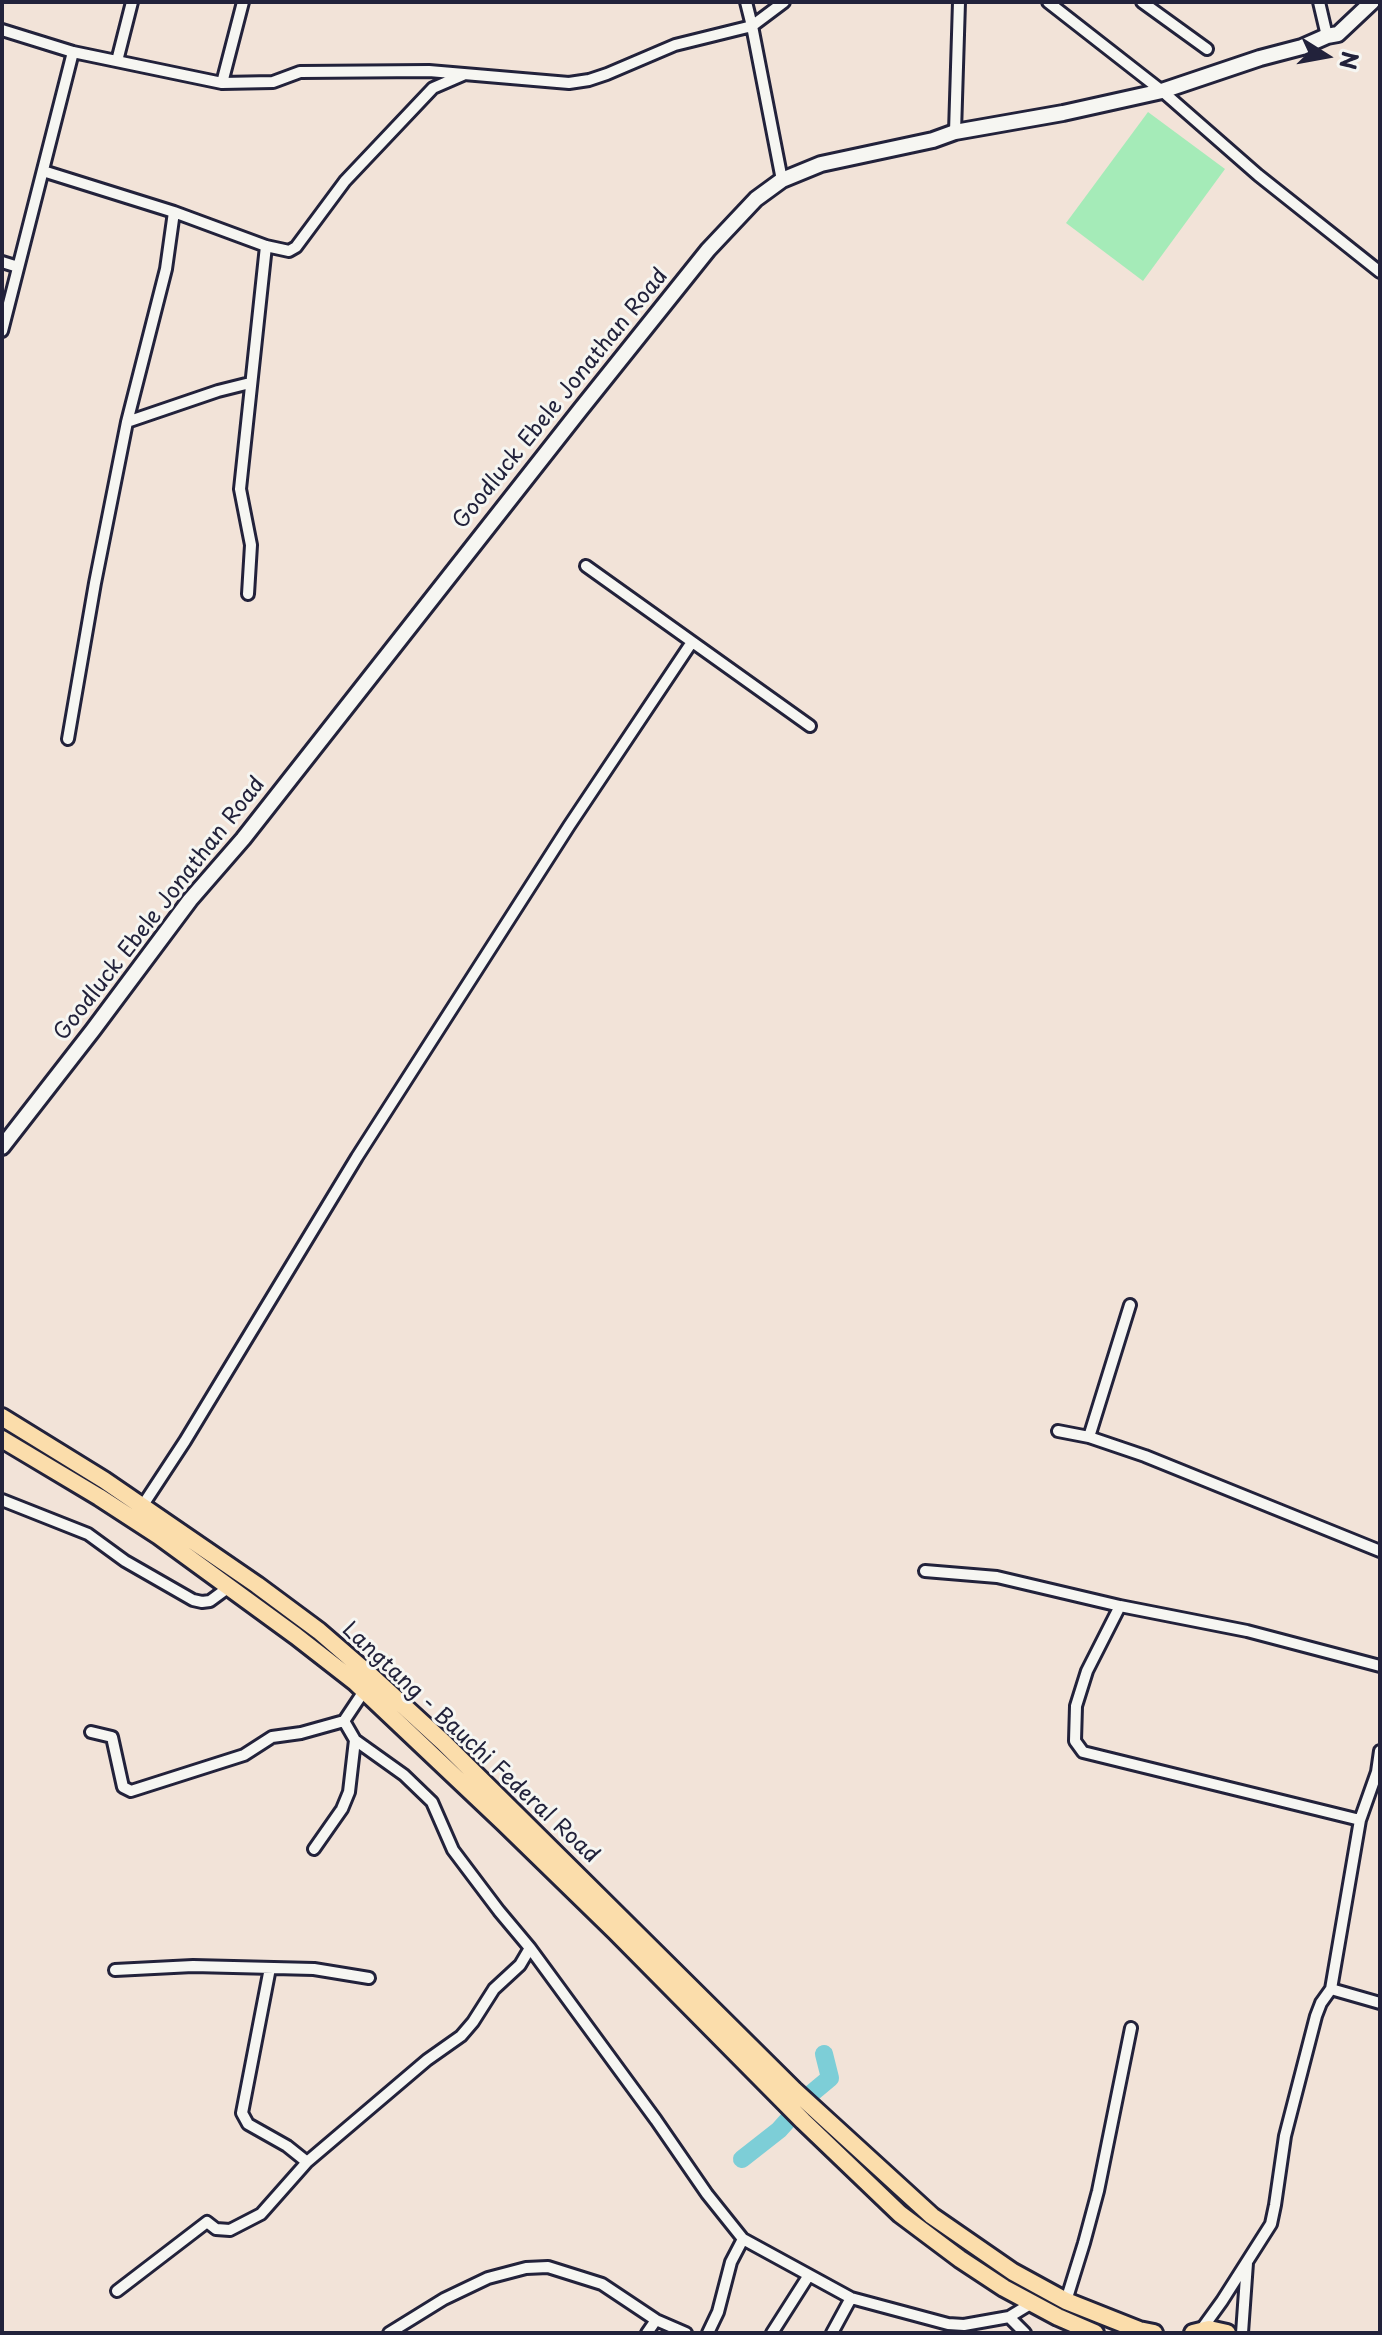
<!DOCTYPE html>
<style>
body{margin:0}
#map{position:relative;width:1382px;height:2335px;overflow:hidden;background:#f2e3d8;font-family:"Playpen Sans",sans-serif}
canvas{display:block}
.frame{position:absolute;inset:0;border:4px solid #22223b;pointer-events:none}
.north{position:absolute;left:1286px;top:16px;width:80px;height:80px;-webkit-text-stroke:6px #f6f6f2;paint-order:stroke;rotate:101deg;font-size:22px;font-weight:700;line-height:32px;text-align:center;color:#22223b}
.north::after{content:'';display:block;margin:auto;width:28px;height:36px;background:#22223b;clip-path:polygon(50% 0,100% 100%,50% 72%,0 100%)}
</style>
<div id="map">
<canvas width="1382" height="2335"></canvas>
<div class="frame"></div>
<div class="north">N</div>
</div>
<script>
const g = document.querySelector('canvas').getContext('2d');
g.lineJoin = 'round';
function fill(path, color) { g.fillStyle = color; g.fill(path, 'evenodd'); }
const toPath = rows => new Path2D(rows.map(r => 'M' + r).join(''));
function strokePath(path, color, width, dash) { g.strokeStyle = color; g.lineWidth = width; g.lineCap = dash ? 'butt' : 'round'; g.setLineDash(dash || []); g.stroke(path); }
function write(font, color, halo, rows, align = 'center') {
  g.font = font + ' "Playpen Sans",sans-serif'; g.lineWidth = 6; g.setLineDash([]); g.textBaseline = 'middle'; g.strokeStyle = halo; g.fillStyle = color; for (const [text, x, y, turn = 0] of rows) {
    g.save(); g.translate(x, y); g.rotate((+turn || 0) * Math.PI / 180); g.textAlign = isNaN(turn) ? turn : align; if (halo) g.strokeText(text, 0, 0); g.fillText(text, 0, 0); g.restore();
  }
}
fill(toPath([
 [1148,112,1225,169,1143,281,1066,223]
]), '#a5ebb8');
strokePath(toPath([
 [742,2159,779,2130,812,2093,830,2078,824,2054]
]), '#7dced7', 18);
const street = toPath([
 [746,2,752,26,784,2],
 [1048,2,1162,91,1258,175,1380,272],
 [1142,2,1207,49],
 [1319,2,1327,36],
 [2,30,73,52,222,83,273,82,300,72,429,71,569,83,589,80,607,74,675,45,752,26,782,180],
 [117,61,132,2],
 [222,83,243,2],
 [955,132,959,2],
 [43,171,174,212,266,246,289,251,296,247,345,181,433,88,463,75],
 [2,262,18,267],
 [2,331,73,52],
 [127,422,218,391,250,383],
 [586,566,810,726],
 [248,594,251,545,240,489,266,246],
 [68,739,95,583,127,422,166,269,174,212],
 [1058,1431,1089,1437,1145,1456,1380,1551],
 [1089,1437,1130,1305],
 [2,1500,88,1534,125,1561,193,1600,202,1602,210,1601,229,1587],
 [141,1508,185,1441,357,1157,569,826,692,642],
 [925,1571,997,1577,1120,1606,1247,1631,1380,1666],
 [1120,1606,1087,1671,1076,1706,1075,1741,1083,1752,1360,1820],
 [91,1732,112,1737,123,1787,131,1791,244,1755,272,1737,301,1733,344,1721,364,1691],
 [314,1849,342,1809,349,1792,355,1740],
 [530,1948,656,2120,707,2194,743,2239,851,2298,948,2324,964,2325,1009,2317,1032,2303],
 [270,1968,242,2113,248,2124,287,2146,307,2162,427,2060,461,2036,473,2022,494,1989,520,1965,530,1948,499,1911,453,1850,432,1802,404,1775,355,1740,344,1721],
 [115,1970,193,1966,314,1969,369,1978],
 [1331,1989,1380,2003],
 [117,2291,207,2222,216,2229,230,2230,261,2214,307,2162],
 [1066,2301,1084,2243,1098,2191,1131,2028],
 [1009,2317,1025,2333],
 [1201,2330,1222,2301,1271,2224,1275,2205,1285,2136,1316,2016,1321,2003,1331,1989,1360,1820,1377,1772,1380,1751],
 [389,2333,444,2299,488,2278,526,2268,548,2267,602,2284,656,2320,686,2333],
 [647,2333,656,2320],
 [708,2333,718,2312,731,2262,743,2239],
 [772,2333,809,2275],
 [832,2333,851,2298],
 [1242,2333,1247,2263]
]);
const secondary = toPath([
 [2,1147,93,1030,190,900,243,839,580,410,708,250,756,199,782,180,821,164,933,140,955,132,1063,113,1162,91,1260,58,1302,47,1327,36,1338,34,1372,2]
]);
const primary = toPath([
 [2,1417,104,1480,257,1585,319,1631,371,1676,443,1742,794,2090,932,2216,1013,2272,1066,2301,1139,2330,1154,2333],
 [2,1439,99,1497,159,1536,296,1636,355,1682,504,1823,615,1931,803,2121,900,2214,960,2259,1004,2288,1058,2317,1095,2333],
 [1193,2333,1209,2329,1227,2333]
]);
strokePath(street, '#22223b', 16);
strokePath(secondary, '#22223b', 20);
strokePath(primary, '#22223b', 22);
strokePath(street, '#f6f6f2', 10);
strokePath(secondary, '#f6f6f2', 14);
strokePath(primary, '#fbddab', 16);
write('22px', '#22223b', '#f6f6f2', [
 ["Goodluck Ebele Jonathan Road",561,399,-51],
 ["Goodluck Ebele Jonathan Road",160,909,-52],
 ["Langtang - Bauchi Federal Road",470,1743,43]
]);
</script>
